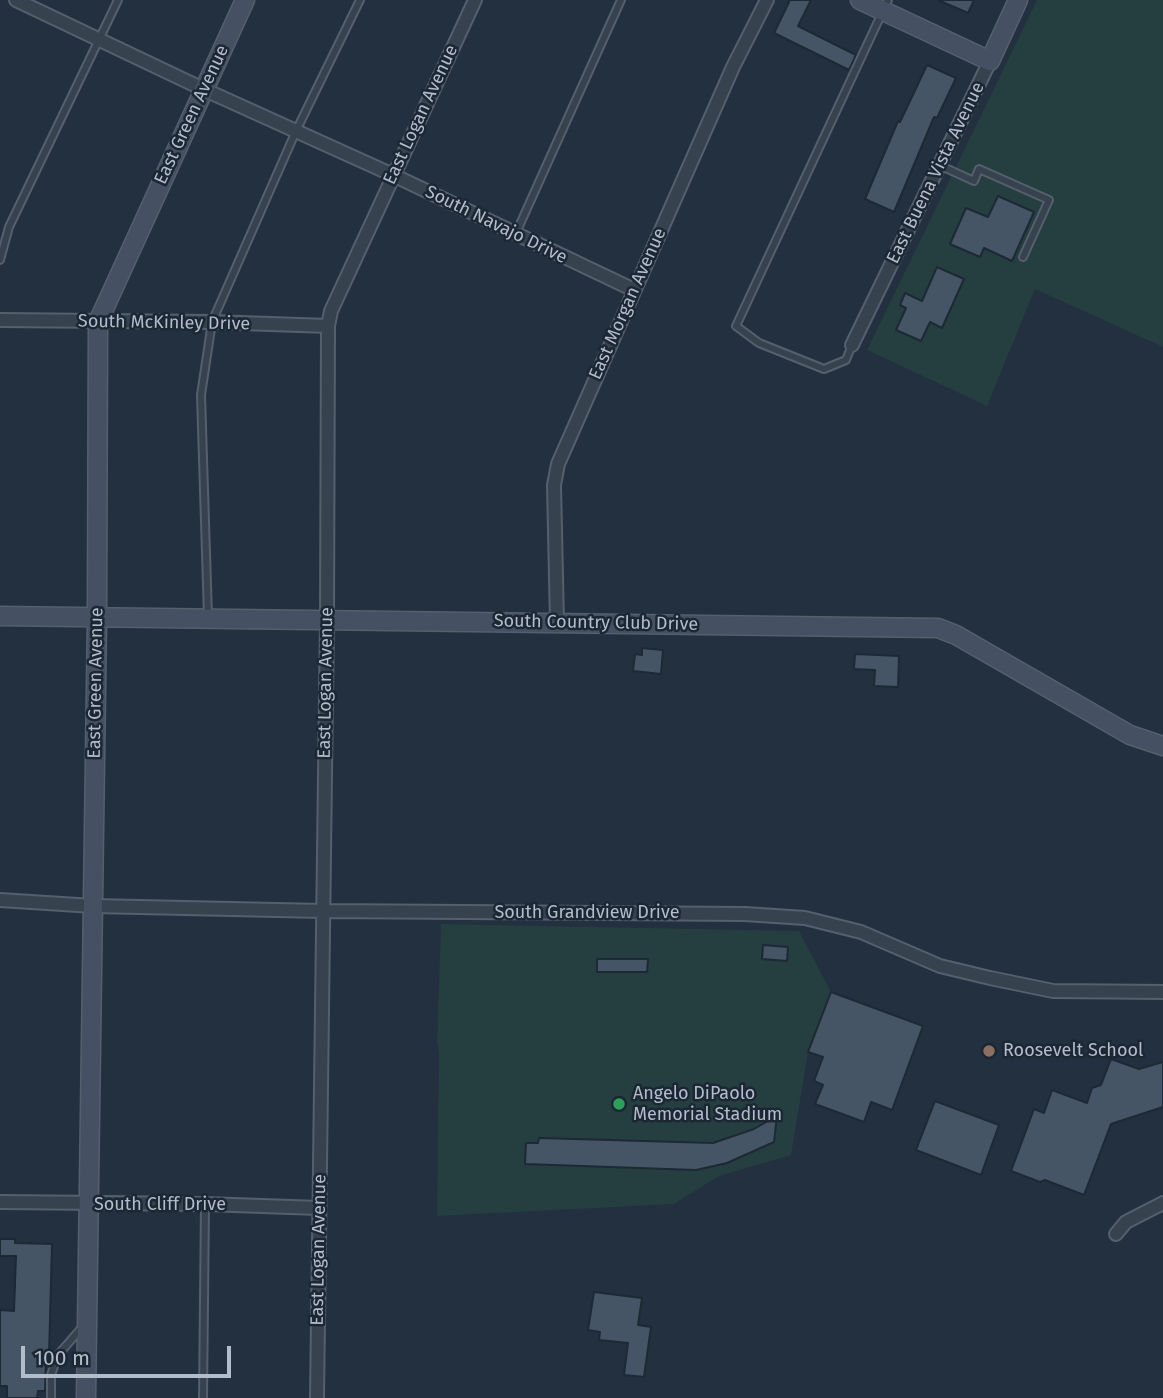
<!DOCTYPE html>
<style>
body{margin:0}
#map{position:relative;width:1163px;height:1398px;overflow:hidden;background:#23303f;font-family:"Fira Sans",sans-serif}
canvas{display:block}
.scale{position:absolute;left:21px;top:1346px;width:210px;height:32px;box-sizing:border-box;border:4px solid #b3bcca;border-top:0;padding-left:9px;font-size:21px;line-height:24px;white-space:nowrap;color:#b3bcca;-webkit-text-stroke:5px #1c2734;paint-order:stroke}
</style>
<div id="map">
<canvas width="1163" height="1398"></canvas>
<div class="scale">100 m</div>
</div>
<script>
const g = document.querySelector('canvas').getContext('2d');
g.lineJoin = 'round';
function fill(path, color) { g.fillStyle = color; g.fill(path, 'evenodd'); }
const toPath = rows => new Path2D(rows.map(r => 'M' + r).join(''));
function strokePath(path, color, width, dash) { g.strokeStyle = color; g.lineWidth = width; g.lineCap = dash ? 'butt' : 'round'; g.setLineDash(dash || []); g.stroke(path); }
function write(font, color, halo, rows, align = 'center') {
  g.font = font + ' "Fira Sans",sans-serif'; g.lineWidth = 5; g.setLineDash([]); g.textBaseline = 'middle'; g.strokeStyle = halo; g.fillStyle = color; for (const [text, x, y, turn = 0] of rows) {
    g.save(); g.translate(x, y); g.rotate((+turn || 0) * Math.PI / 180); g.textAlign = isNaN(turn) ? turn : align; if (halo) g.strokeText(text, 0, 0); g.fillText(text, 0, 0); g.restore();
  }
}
fill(toPath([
 [1037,0,1163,0,1163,347,1035,289,987,406,867,350],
 [441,924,799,931,831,992,808,1052,791,1155,719,1176,674,1204,437,1216,439,1053,437,1042]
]), '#253e40');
const building = toPath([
 [790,0,811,0,798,26,856,55,849,70,774,33,790,0],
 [938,0,974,0,968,13,938,0],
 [927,65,956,78,937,118,934,117,894,212,865,199,898,121,900,122,927,65],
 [998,196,1034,212,1012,261,984,248,980,257,950,244,966,208,988,217,998,196],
 [937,267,964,279,942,328,930,322,921,341,896,330,906,308,900,305,905,293,922,301,937,267],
 [642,648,663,650,661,674,633,671,635,654,642,655,642,648],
 [855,654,899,656,898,687,874,686,875,670,854,669,855,654],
 [763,945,788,947,787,961,762,959,763,945],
 [597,959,648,959,647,972,597,972,597,959],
 [831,992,923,1026,892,1110,871,1102,864,1122,815,1104,823,1085,814,1081,823,1057,808,1052,831,992],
 [1111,1059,1139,1069,1163,1062,1163,1107,1111,1124,1084,1195,1045,1180,1040,1182,1011,1171,1034,1109,1044,1113,1052,1090,1087,1103,1092,1088,1101,1085,1111,1059],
 [935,1101,999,1125,981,1175,916,1150,935,1101],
 [777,1116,774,1142,727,1163,696,1170,525,1164,526,1143,538,1143,539,1138,713,1143,754,1129,777,1116],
 [0,1239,15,1239,15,1243,52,1244,49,1356,46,1356,45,1391,38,1391,37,1398,7,1398,7,1386,0,1386,0,1310,14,1311,16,1256,0,1256,0,1239],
 [594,1292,642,1298,638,1325,651,1327,644,1377,624,1375,628,1343,599,1340,600,1332,588,1330,594,1292]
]);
fill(building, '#465566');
strokePath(building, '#1e2936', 2);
const lane = toPath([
 [939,165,974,181,979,169,1049,200,1023,257],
 [516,233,621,0],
 [0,260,9,227,118,0],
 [852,345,846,360,824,369,759,343,736,326,888,0],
 [208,617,201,395,212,322,296,131,360,0],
 [51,1398,51,1375,58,1355,84,1325],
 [203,1398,205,1204]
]);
const street = toPath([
 [16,0,203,89,393,175,634,290],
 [0,320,212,322,328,326],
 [852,345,990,61],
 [557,623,554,485,558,464,733,67,767,0],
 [0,900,93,906,323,911,745,914,805,918,861,932,940,966,990,978,1053,991,1163,992],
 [0,1202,205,1204,319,1208],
 [1116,1234,1126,1222,1163,1203],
 [317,1398,327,620,328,326,331,311,475,0]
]);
const secondary = toPath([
 [860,0,990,61,1018,0],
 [0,616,938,628,956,635,1130,735,1163,746],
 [86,1398,97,617,98,322,245,0]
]);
strokePath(lane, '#555f6d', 10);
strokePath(street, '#555f6d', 16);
strokePath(secondary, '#555f6d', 21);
strokePath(lane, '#37424f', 6);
strokePath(street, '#37424f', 12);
strokePath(secondary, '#455162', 18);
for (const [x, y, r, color] of [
 [989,1051,7,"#8d6e63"],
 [619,1104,7,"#2e9e5b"]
]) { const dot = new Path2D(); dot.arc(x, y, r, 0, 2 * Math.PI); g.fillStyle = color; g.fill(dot); strokePath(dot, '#1c2734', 2.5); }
write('18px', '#b3bcca', '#1c2734', [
 ["East Green Avenue",192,115,-65],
 ["East Logan Avenue",421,115,-65],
 ["East Buena Vista Avenue",936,173,-64],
 ["South Navajo Drive",496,225,26],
 ["East Morgan Avenue",628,304,-66],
 ["South McKinley Drive",164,323,1],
 ["South Country Club Drive",596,623,1],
 ["East Green Avenue",96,683,-89],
 ["East Logan Avenue",326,683,-89],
 ["South Grandview Drive",587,913],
 ["South Cliff Drive",160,1205],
 ["East Logan Avenue",319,1250,-89]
]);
write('18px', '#b3bcca', '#1c2734', [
 ["Roosevelt School",1003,1051],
 ["Angelo DiPaolo",633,1094],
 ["Memorial Stadium",633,1115]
], 'left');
</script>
